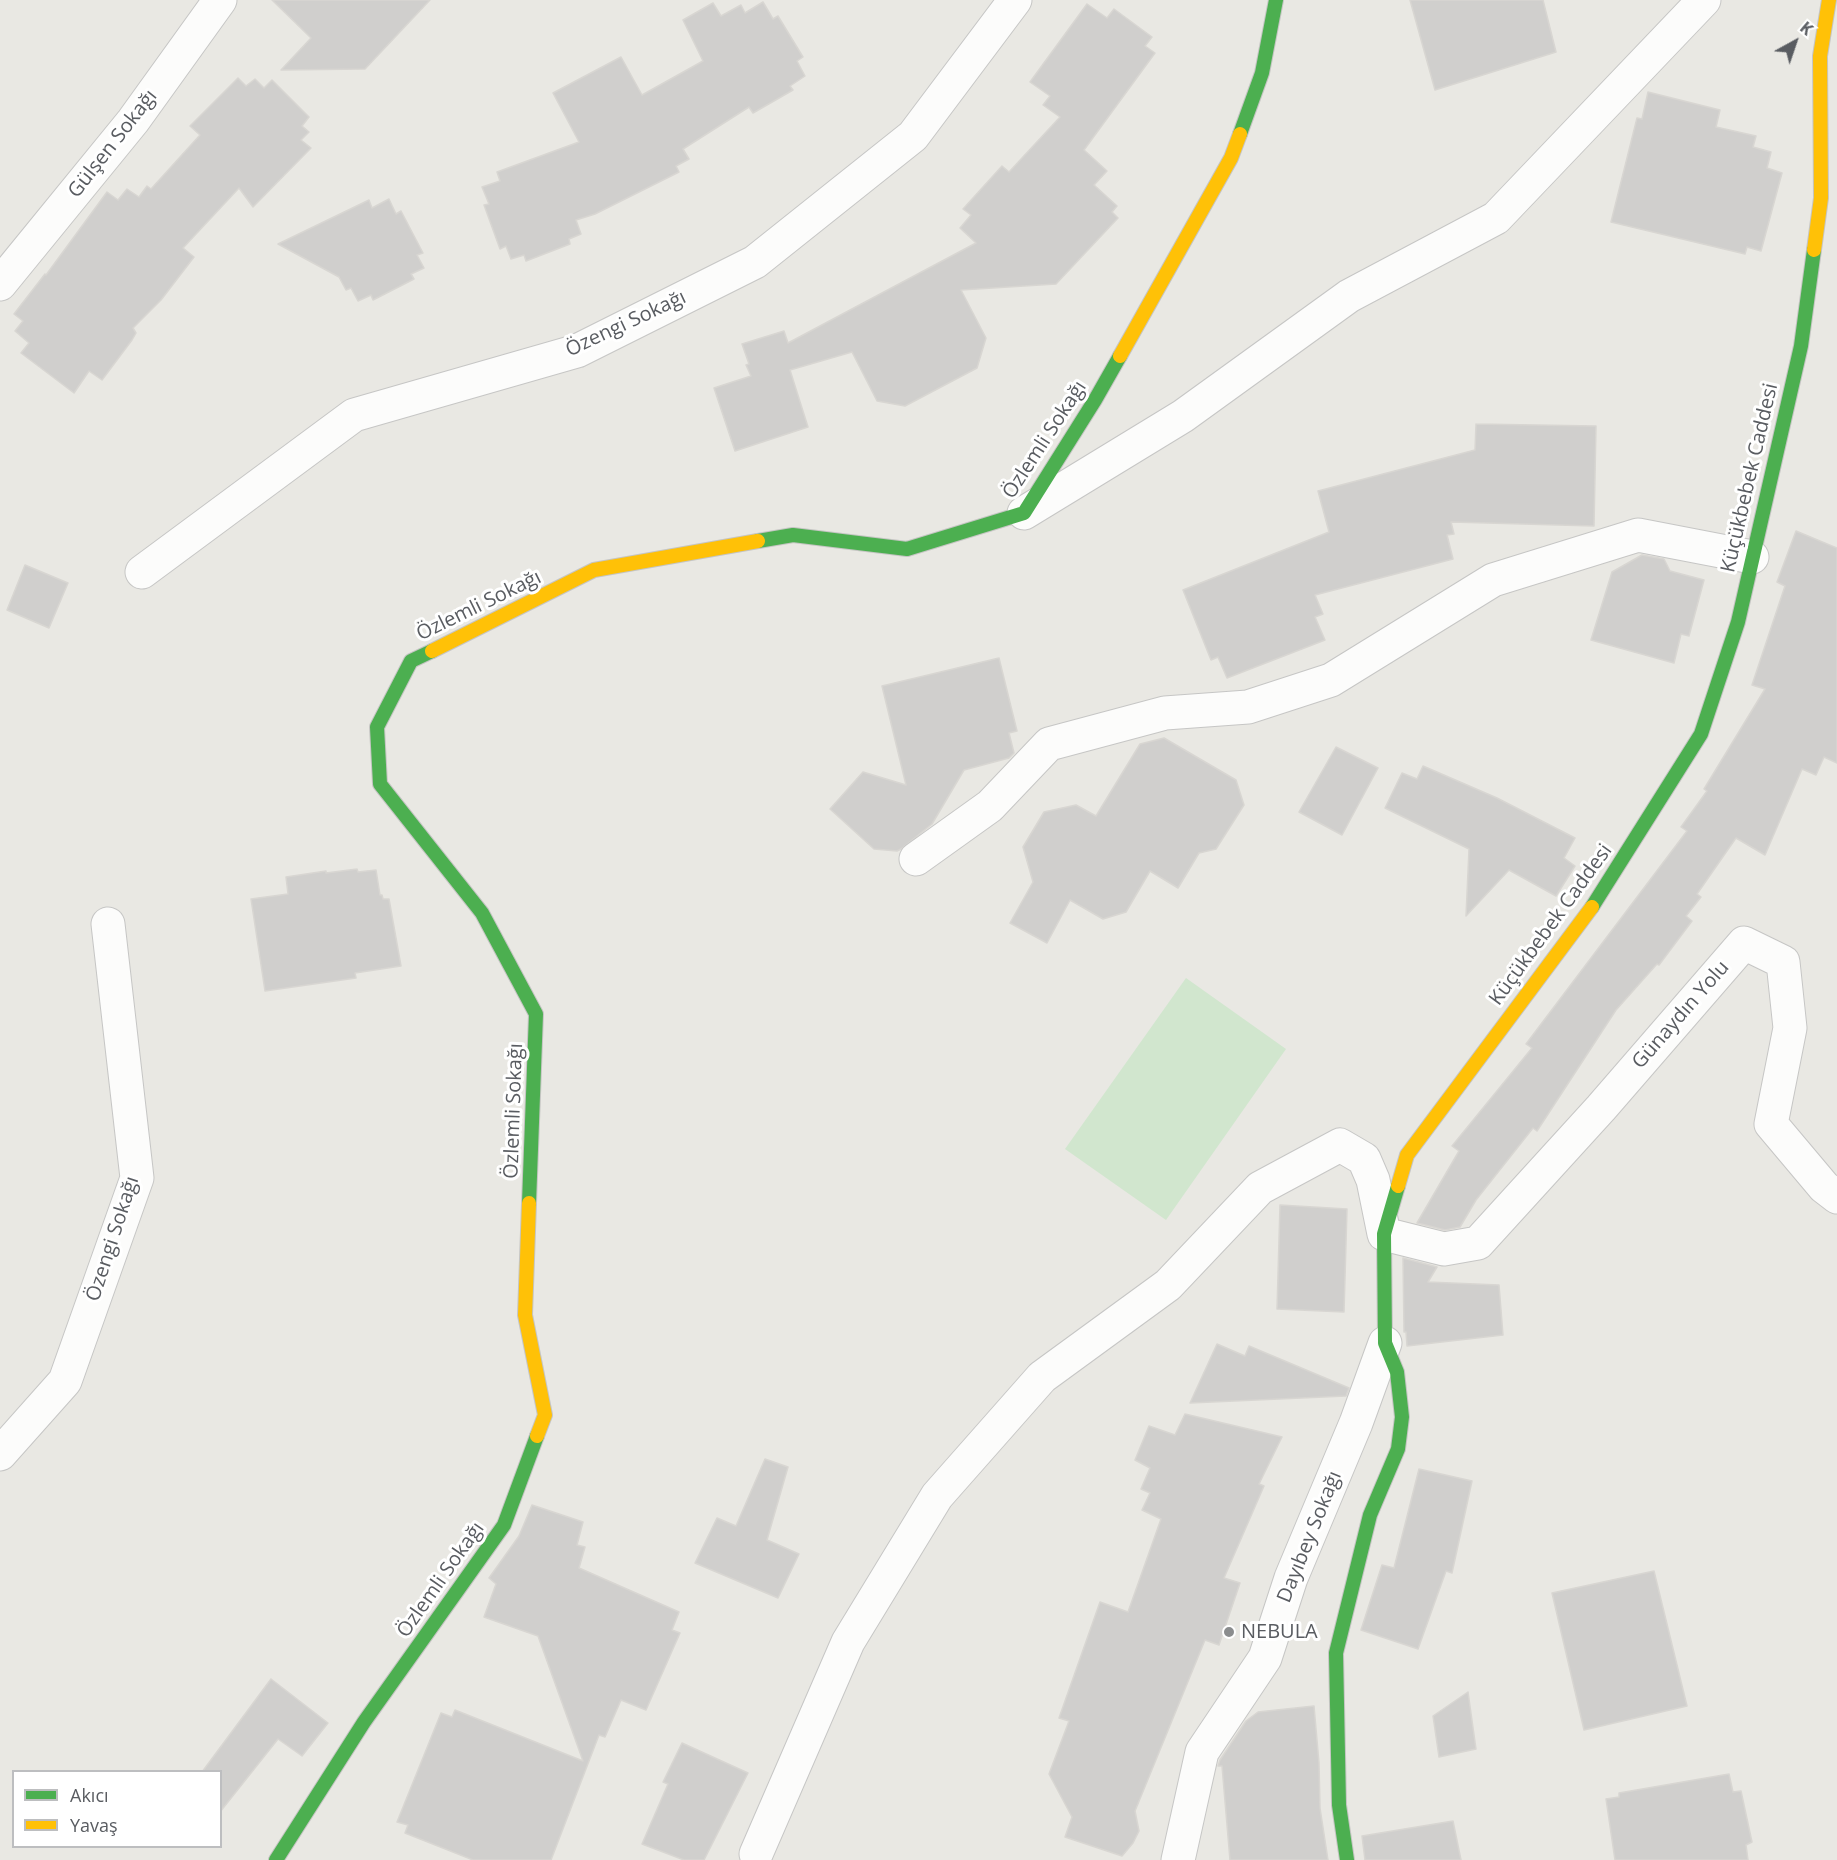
<!DOCTYPE html>
<meta charset="utf-8">
<style>
body{margin:0}
#map{position:relative;width:1837px;height:1860px;overflow:hidden;background:#e9e8e3;font-family:"Open Sans",sans-serif}
canvas{display:block}
.legend{position:absolute;left:12px;top:1770px;width:210px;height:78px;box-sizing:border-box;background:#fff;border:2px solid #bdbec0;margin:0;padding:8px 10px;list-style:none;font-size:18px;color:#595c61}
.legend li{display:flex;align-items:center;gap:12px;height:30px}
.legend b{width:30px;border:2px solid #bdbec0}
.north{position:absolute;left:1765px;top:12px;width:60px;height:60px;-webkit-text-stroke:4px #fff;paint-order:stroke;rotate:40deg;font-size:16px;font-weight:700;line-height:24px;text-align:center;color:#595c61}
.north::after{content:'';display:block;margin:auto;width:21px;height:27px;background:#595c61;clip-path:polygon(50% 0,100% 100%,50% 72%,0 100%)}
</style>
<div id="map">
<canvas width="1837" height="1860"></canvas>
<ul class="legend">
<li><b style="height:8px;background:#4caf50"></b>Akıcı</li>
<li><b style="height:8px;background:#ffc107"></b>Yavaş</li>
</ul>
<div class="north">K</div>
</div>
<script>
const g = document.querySelector('canvas').getContext('2d');
g.lineJoin = 'round';
function fill(path, color) { g.fillStyle = color; g.fill(path, 'evenodd'); }
const toPath = rows => new Path2D(rows.map(r => 'M' + r).join(''));
function strokePath(path, color, width, dash) { g.strokeStyle = color; g.lineWidth = width; g.lineCap = dash ? 'butt' : 'round'; g.setLineDash(dash || []); g.stroke(path); }
function write(font, color, halo, rows, align = 'center') {
  g.font = font + ' "Open Sans",sans-serif'; g.lineWidth = 6; g.setLineDash([]); g.textBaseline = 'middle'; g.strokeStyle = halo; g.fillStyle = color; for (const [text, x, y, turn = 0] of rows) {
    g.save(); g.translate(x, y); g.rotate((+turn || 0) * Math.PI / 180); g.textAlign = isNaN(turn) ? turn : align; if (halo) g.strokeText(text, 0, 0); g.fillText(text, 0, 0); g.restore();
  }
}
fill(toPath([
 [1186,978,1286,1049,1166,1220,1065,1149]
]), '#d1e6ce');
const building = toPath([
 [272,0,430,0,365,69,281,70,311,38,272,0],
 [1410,0,1543,0,1556,52,1435,90,1410,0],
 [763,2,773,19,778,16,803,57,797,61,805,76,790,86,793,90,753,113,749,107,683,149,689,159,676,166,679,172,595,214,576,220,581,234,569,239,570,244,526,261,524,255,511,259,506,246,500,249,484,205,489,204,482,187,500,181,497,172,579,142,553,93,621,57,642,95,703,61,683,20,713,3,721,16,741,5,745,13,763,2],
 [1087,4,1107,18,1114,9,1152,37,1145,46,1155,53,1084,150,1107,171,1094,185,1117,206,1112,212,1118,218,1056,284,961,290,986,338,977,368,905,406,877,401,852,352,790,370,808,427,735,451,714,388,751,376,746,365,749,364,742,344,784,331,788,343,976,243,960,228,971,215,963,209,1002,166,1009,172,1060,117,1043,105,1050,96,1030,82,1087,4],
 [238,78,246,86,255,79,264,88,272,80,309,117,302,126,309,132,301,140,311,148,253,207,239,188,183,248,194,257,161,300,133,328,136,333,132,340,102,380,89,371,74,393,21,353,29,343,15,331,23,321,14,314,45,274,46,275,107,192,118,200,127,189,139,197,147,186,151,189,200,135,190,126,238,78],
 [1648,92,1720,110,1716,127,1756,136,1753,147,1771,152,1767,168,1782,173,1761,251,1747,247,1745,254,1611,222,1637,118,1642,119,1648,92],
 [389,199,396,214,401,211,423,253,417,255,424,268,411,274,414,279,373,300,371,295,358,301,351,288,346,290,339,277,278,244,369,200,372,208,389,199],
 [1476,424,1596,426,1594,526,1451,522,1454,534,1447,535,1453,559,1315,595,1323,614,1315,617,1325,640,1227,678,1218,657,1211,660,1183,590,1329,532,1318,491,1475,450,1476,424],
 [1796,531,1837,548,1837,763,1824,757,1816,775,1802,769,1765,855,1736,838,1697,894,1701,897,1686,916,1692,921,1659,965,1657,964,1616,1010,1537,1131,1533,1128,1476,1200,1460,1227,1445,1230,1417,1223,1459,1151,1452,1146,1532,1048,1526,1044,1687,831,1681,827,1707,791,1704,789,1765,689,1752,685,1785,586,1777,582,1796,531],
 [1642,555,1664,559,1670,571,1704,580,1689,636,1681,634,1674,663,1591,640,1612,572,1642,555],
 [25,565,68,583,49,628,7,610,25,565],
 [999,658,1017,731,1009,733,1014,753,1009,758,964,770,932,824,901,849,897,851,874,849,830,809,863,772,906,785,882,686,999,658],
 [1164,738,1236,780,1244,805,1216,849,1199,853,1178,888,1150,871,1126,912,1103,919,1070,900,1047,943,1010,923,1033,882,1023,847,1044,812,1076,805,1096,816,1140,744,1164,738],
 [1336,747,1378,768,1342,835,1299,812,1336,747],
 [1423,766,1497,798,1575,838,1564,858,1575,866,1556,896,1509,870,1466,916,1469,849,1385,808,1402,773,1417,779,1423,766],
 [357,869,358,872,376,870,380,895,382,895,383,899,389,899,401,966,355,973,356,978,265,991,251,899,288,894,286,877,326,871,326,873,357,869],
 [1280,1205,1347,1209,1344,1312,1277,1309,1280,1205],
 [1403,1258,1437,1267,1428,1282,1499,1285,1503,1335,1407,1346,1406,1332,1404,1332,1403,1258],
 [1217,1344,1245,1356,1249,1346,1349,1388,1346,1396,1190,1403,1217,1344],
 [1185,1414,1282,1437,1259,1484,1264,1486,1224,1578,1240,1583,1219,1645,1205,1640,1135,1811,1139,1831,1133,1843,1122,1856,1065,1837,1072,1817,1049,1774,1069,1721,1059,1718,1100,1602,1128,1612,1161,1519,1142,1510,1150,1493,1141,1489,1150,1468,1135,1460,1149,1426,1175,1435,1185,1414],
 [765,1459,788,1467,767,1540,799,1554,778,1598,695,1563,717,1518,736,1526,765,1459],
 [1419,1469,1472,1481,1452,1573,1446,1571,1418,1649,1361,1630,1382,1565,1394,1568,1419,1469],
 [532,1505,583,1522,577,1545,585,1547,579,1568,679,1612,672,1630,680,1633,646,1710,621,1700,605,1737,599,1735,551,1860,473,1860,405,1833,408,1825,397,1822,441,1713,452,1717,455,1710,583,1761,538,1636,484,1617,496,1584,489,1578,519,1536,532,1505],
 [1654,1571,1687,1706,1584,1730,1552,1593,1654,1571],
 [271,1679,328,1723,302,1756,278,1739,220,1812,220,1772,202,1772,271,1679],
 [1468,1692,1476,1749,1439,1757,1433,1716,1468,1692],
 [1314,1706,1319,1763,1320,1808,1328,1860,1230,1860,1222,1766,1218,1766,1220,1760,1246,1721,1258,1712,1314,1706],
 [682,1743,748,1773,704,1860,684,1860,642,1844,668,1784,663,1782,682,1743],
 [1729,1774,1733,1792,1741,1791,1752,1842,1746,1845,1748,1860,1615,1860,1606,1799,1619,1797,1619,1793,1729,1774],
 [1453,1821,1461,1860,1365,1860,1362,1836,1453,1821]
]);
fill(building, '#d0cfcd');
strokePath(building, '#d8d6d2', 1.5);
const street = toPath([
 [0,284,133,121,220,0],
 [1024,513,1183,416,1349,296,1496,218,1704,0],
 [142,572,354,415,577,351,755,262,913,136,1015,0],
 [916,859,990,806,1049,744,1165,713,1248,707,1331,680,1493,580,1638,535,1752,557],
 [0,1454,65,1381,137,1178,108,924],
 [756,1854,848,1642,937,1496,1042,1377,1168,1285,1260,1188,1340,1145,1364,1159,1373,1180,1384,1234,1444,1249,1478,1243,1601,1108,1744,943,1783,962,1790,1028,1771,1124,1824,1187,1837,1197],
 [1178,1860,1202,1752,1265,1658,1291,1578,1356,1423,1385,1343]
]);
const fast = toPath([
 [1240,134,1262,73,1276,0],
 [758,541,793,535,907,549,1024,513,1095,400,1120,356],
 [432,651,411,661,377,727,380,784,482,913,536,1014,529,1203],
 [1592,907,1701,734,1738,622,1801,346,1814,250],
 [276,1860,364,1722,504,1525,537,1436],
 [1347,1860,1339,1805,1336,1653,1370,1515,1398,1449,1402,1417,1397,1372,1385,1343,1384,1234,1398,1186]
]);
const slow = toPath([
 [1814,250,1821,198,1820,56,1829,0],
 [1120,356,1231,158,1240,134],
 [432,651,594,570,758,541],
 [1398,1186,1407,1155,1592,907],
 [529,1203,525,1315,545,1415,537,1436]
]);
strokePath(street, '#c6c6c5', 35);
strokePath(fast, '#c5c5c3', 16);
strokePath(slow, '#c5c5c3', 16);
strokePath(street, '#fcfcfb', 33);
strokePath(fast, '#4caf50', 14);
strokePath(slow, '#ffc107', 14);
for (const [x, y, r, color] of [
 [1229,1632,6,"#8b8d8e"]
]) { const dot = new Path2D(); dot.arc(x, y, r, 0, 2 * Math.PI); g.fillStyle = color; g.fill(dot); strokePath(dot, '#fff', 2); }
write('20px', '#595c61', '#fff', [
 ["Gülşen Sokağı",113,144,-52],
 ["Özengi Sokağı",626,324,-25],
 ["Özlemli Sokağı",1045,440,-57],
 ["Küçükbebek Caddesi",1750,478,-77],
 ["Özlemli Sokağı",479,606,-26],
 ["Küçükbebek Caddesi",1551,925,-54],
 ["Günaydın Yolu",1681,1015,-49],
 ["Özlemli Sokağı",514,1111,-88],
 ["Özengi Sokağı",113,1239,-72],
 ["Dayıbey Sokağı",1310,1537,-68],
 ["Özlemli Sokağı",441,1580,-55]
]);
write('20px', '#595c61', '#fff', [
 ["NEBULA",1241,1632]
], 'left');
</script>
